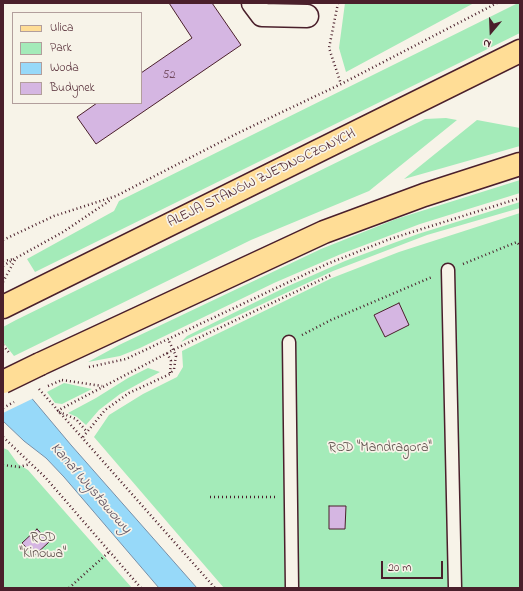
<!DOCTYPE html>
<meta charset="utf-8">
<style>
body{margin:0}
#map{position:relative;width:523px;height:591px;overflow:hidden;background:#f7f3e8;font-family:"Indie Flower",sans-serif}
canvas{display:block}
.frame{position:absolute;inset:0;border:4px solid #4a1f2b;pointer-events:none}
.legend{position:absolute;left:12px;top:12px;width:130px;height:92px;box-sizing:border-box;background:#f7f3e8;border:1px solid #b29e9c;margin:0;padding:5px 7px;list-style:none;font-size:12px;color:#4a1f2b}
.legend li{display:flex;align-items:center;gap:8px;height:20px}
.legend b{width:20px;border:1px solid #b29e9c}
.north{position:absolute;left:471px;top:12px;width:40px;height:40px;-webkit-text-stroke:3px #f7f3e8;paint-order:stroke;rotate:199deg;font-size:11px;font-weight:700;line-height:16px;text-align:center;color:#4a1f2b}
.north::after{content:'';display:block;margin:auto;width:14px;height:18px;background:#4a1f2b;clip-path:polygon(50% 0,100% 100%,50% 72%,0 100%)}
.scale{position:absolute;left:381px;top:561px;width:62px;height:18px;box-sizing:border-box;border:2px solid #4a1f2b;border-top:0;padding-left:5px;font-size:12px;line-height:14px;white-space:nowrap;color:#4a1f2b;-webkit-text-stroke:3px #f7f3e8;paint-order:stroke}
</style>
<div id="map">
<canvas width="523" height="591"></canvas>
<div class="frame"></div>
<ul class="legend">
<li><b style="height:5px;background:#ffdd96"></b>Ulica</li>
<li><b style="height:11px;background:#a4ebb9"></b>Park</li>
<li><b style="height:11px;background:#97d9f9"></b>Woda</li>
<li><b style="height:11px;background:#d5b6e2"></b>Budynek</li>
</ul>
<div class="north">N</div>
<div class="scale">20 m</div>
</div>
<script>
const g = document.querySelector('canvas').getContext('2d');
g.lineJoin = 'round';
function fill(path, color) { g.fillStyle = color; g.fill(path, 'evenodd'); }
const toPath = rows => new Path2D(rows.map(r => 'M' + r).join(''));
function strokePath(path, color, width, dash) { g.strokeStyle = color; g.lineWidth = width; g.lineCap = dash ? 'butt' : 'round'; g.setLineDash(dash || []); g.stroke(path); }
function write(font, color, halo, rows, align = 'center') {
  g.font = font + ' "Indie Flower",sans-serif'; g.lineWidth = 3.5; g.setLineDash([]); g.textBaseline = 'middle'; g.strokeStyle = halo; g.fillStyle = color; for (const [text, x, y, turn = 0] of rows) {
    g.save(); g.translate(x, y); g.rotate((+turn || 0) * Math.PI / 180); g.textAlign = isNaN(turn) ? turn : align; if (halo) g.strokeText(text, 0, 0); g.fillText(text, 0, 0); g.restore();
  }
}
fill(toPath([
 [345,3,474,3,346,72,339,48],
 [518,3,520,3,520,33,35,272,27,259,114,211,119,201],
 [446,118,457,120,369,191,251,240,14,356,3,342,3,327,16,320,425,119],
 [477,120,520,128,520,146,404,179],
 [520,180,520,193,420,224,341,254,274,283,140,348,120,356,88,362,119,345,321,249,396,219],
 [520,202,520,208,427,235,333,271,181,342,187,336,286,287,345,261,418,234],
 [520,213,520,588,224,588,94,437,109,415,143,394,177,377,183,367,182,351,332,278,399,252],
 [148,368,160,372,120,394,99,410,86,425,77,417,68,413,96,398,128,378],
 [64,383,92,389,62,404,55,403,47,392],
 [3,448,8,450,18,464,28,470,132,588,3,588]
]), '#a4ebb9');
const water = toPath([
 [3,364,71,445,197,588,159,588,64,477,46,458,24,441,3,421,3,364]
]);
fill(water, '#97d9f9');
strokePath(water, '#788fa7', 1);
fill(toPath([
 [3,362,34,398,3,413]
]), '#f7f3e8');
const building = toPath([
 [169,3,212,3,241,45,96,144,77,117,97,103,141,103,141,73,192,38,169,3],
 [399,303,409,325,385,337,374,315,399,303],
 [329,506,346,506,345,529,329,529,329,506],
 [37,529,49,542,34,556,22,543,37,529]
]);
fill(building, '#d5b6e2');
strokePath(building, '#4a1f2b', 1);
const service = toPath([
 [448,270,455,588],
 [289,342,292,588]
]);
const minor = toPath([
 [253,3,262,15,307,16]
]);
const primary = toPath([
 [3,307,520,51],
 [40,364,324,232,424,195,520,164]
]);
strokePath(service, '#4a1f2b', 15);
strokePath(minor, '#4a1f2b', 25);
strokePath(primary, '#4a1f2b', 25);
strokePath(toPath([
 [338,3,329,48,341,84],
 [3,240,54,216,116,196,238,133,341,84,497,3],
 [3,261,14,259],
 [463,264,517,242,520,246],
 [3,266,16,258],
 [3,282,16,258,63,232,112,199],
 [302,335,331,320,432,277],
 [3,345,10,354],
 [167,353,171,361,170,373],
 [89,367,126,359,327,264,390,239,520,198],
 [62,380,102,386],
 [39,389,215,588],
 [57,411,173,350,331,275],
 [59,412,76,419,87,432],
 [3,437,45,477,141,588],
 [83,437,105,410,129,393,170,374,174,369,176,356,168,339],
 [3,465,19,467,30,464],
 [210,497,275,497],
 [69,588,109,552]
]), '#4a1f2b', 2.5, [1, 3]);
strokePath(service, '#f7f3e8', 12);
strokePath(minor, '#f7f3e8', 22);
strokePath(primary, '#ffdd96', 22);
const primaryBridge = toPath([
 [3,382,40,364]
]);
strokePath(primaryBridge, '#4a1f2b', 25, []);
strokePath(toPath([
 [48,386,62,380],
 [3,408,14,402]
]), '#4a1f2b', 2.5, [1, 3]);
strokePath(primaryBridge, '#ffdd96', 22);
write('12px', '#6d4559', null, [
 ["52",169,76]
]);
write('14px', '#4a1f2b', '#f7f3e8', [
 ["ALEJA STANÓW ZJEDNOCZONYCH",262,179,-26]
]);
write('14px', '#60524e', '#f7f3e8', [
 ["ROD \"Mandragora\"",380,449],
 ["ROD",43,539],
 ["\"Kinowa\"",43,555]
]);
write('italic 15px', '#5d4e5e', '#f7f3e8', [
 ["Kanał Wystawowy",90,489,49]
]);
</script>
